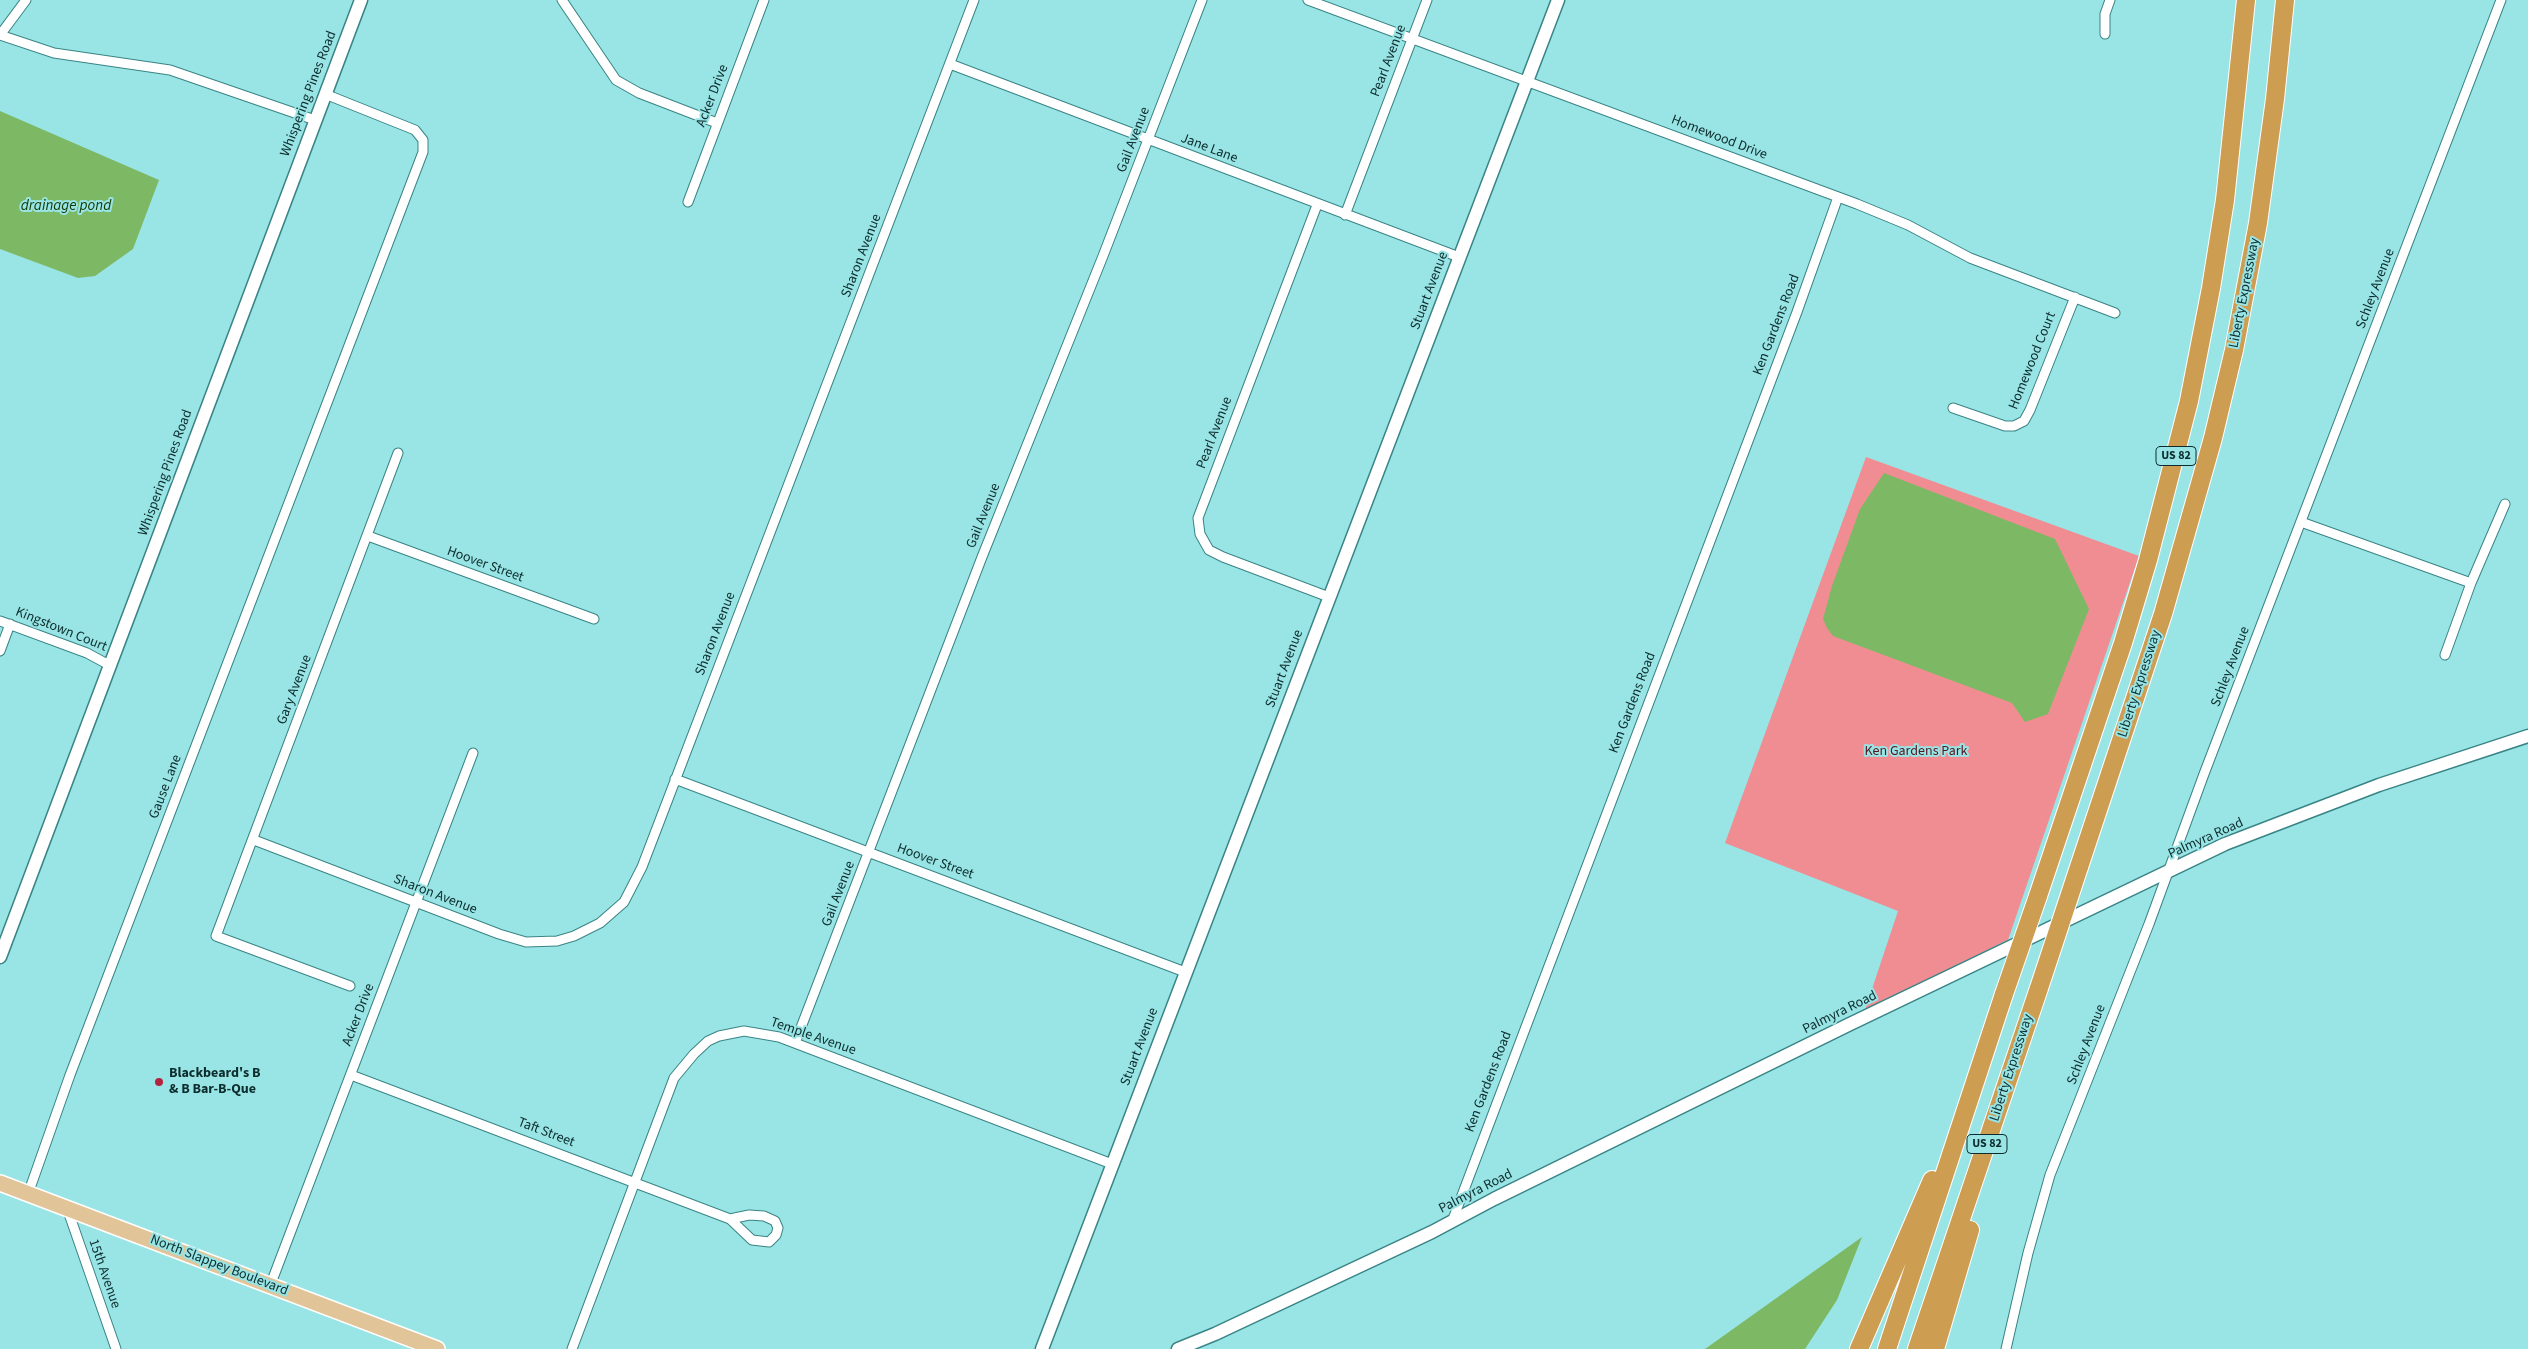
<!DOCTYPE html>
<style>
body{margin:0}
canvas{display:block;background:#99e4e5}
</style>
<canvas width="2528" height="1349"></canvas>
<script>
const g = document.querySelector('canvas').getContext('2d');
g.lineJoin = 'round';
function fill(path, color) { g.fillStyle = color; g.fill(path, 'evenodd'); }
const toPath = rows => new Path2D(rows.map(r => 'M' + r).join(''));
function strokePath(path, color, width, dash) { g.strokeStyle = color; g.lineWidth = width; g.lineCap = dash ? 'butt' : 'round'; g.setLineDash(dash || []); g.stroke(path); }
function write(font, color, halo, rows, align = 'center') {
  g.font = font + ' "Source Sans 3",sans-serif'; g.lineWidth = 4; g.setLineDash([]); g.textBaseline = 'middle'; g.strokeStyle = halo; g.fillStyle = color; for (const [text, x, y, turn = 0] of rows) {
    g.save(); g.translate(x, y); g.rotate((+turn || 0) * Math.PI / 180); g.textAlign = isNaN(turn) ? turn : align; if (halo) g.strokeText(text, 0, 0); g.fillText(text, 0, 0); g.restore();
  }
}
fill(toPath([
 [1866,457,2139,556,2008,940,1865,1010,1898,911,1725,843]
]), '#f08d92');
fill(toPath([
 [0,111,159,180,133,249,95,276,78,278,0,249],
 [1884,473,2055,539,2089,609,2048,714,2025,722,2012,703,1833,636,1827,628,1823,619,1832,586,1860,509],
 [1862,1237,1837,1300,1805,1349,1705,1349]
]), '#7db965');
const street = toPath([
 [562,0,616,80,639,93,717,123],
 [1308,0,1857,204,1908,225,1970,258,2115,313],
 [2105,34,2105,14,2110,0],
 [0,35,54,53,170,70,315,120],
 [0,35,26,0],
 [950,64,1459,257],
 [688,202,764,0],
 [1317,205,1198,518,1200,534,1209,550,1223,557,1329,597],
 [1345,215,1427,0],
 [1953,408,2005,426,2014,426,2024,421,2030,410,2075,297],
 [2301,522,2471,583,2505,504],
 [368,536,594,619],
 [0,621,87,653,111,666],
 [0,651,10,624],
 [2445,655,2471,583],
 [675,779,1185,972],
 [254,840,499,934,526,942,557,941,574,936,600,923,624,902,642,867,974,0],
 [350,986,216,936,398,453],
 [795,1043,982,557,1103,256,1202,0],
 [351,1075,730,1219,752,1240,769,1242,776,1235,778,1228,775,1221,764,1216,749,1215,730,1219],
 [28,1194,70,1075,423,152,423,140,415,130,325,94],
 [67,1208,116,1349],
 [1453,1219,1797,312,1838,197],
 [270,1286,473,753],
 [572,1349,674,1078,694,1054,708,1041,719,1036,744,1031,779,1037,1112,1164],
 [2006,1349,2028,1253,2050,1175,2149,924,2204,774,2501,0]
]);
const secondary = toPath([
 [0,957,361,0],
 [1042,1349,1558,0],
 [1178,1349,1215,1334,1432,1232,1494,1199,1848,1025,2225,844,2379,785,2528,736]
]);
const primary = toPath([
 [0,1183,437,1349]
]);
const highway = toPath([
 [2079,867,2163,614,2213,438,2234,350,2258,223,2275,99,2285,0],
 [2038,896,2123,643,2148,560,2189,401,2211,288,2225,200,2246,0],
 [1859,1349,1932,1180],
 [1887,1349,2004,994],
 [1917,1349,2039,988],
 [1935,1349,1970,1230]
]);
strokePath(street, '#398485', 11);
strokePath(secondary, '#398485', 15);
strokePath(primary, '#fff', 18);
strokePath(highway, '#fff', 20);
strokePath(street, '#fff', 9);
strokePath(secondary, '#fff', 12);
strokePath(primary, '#e1c497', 15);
strokePath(highway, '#cd9d51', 18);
const highwayBridge = toPath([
 [2039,988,2079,867],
 [2004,994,2038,896]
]);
strokePath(highwayBridge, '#fff', 20, []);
strokePath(highwayBridge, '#cd9d51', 18);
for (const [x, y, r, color] of [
 [159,1082,5,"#b4223d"]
]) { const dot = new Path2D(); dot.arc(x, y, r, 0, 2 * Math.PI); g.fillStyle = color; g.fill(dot); strokePath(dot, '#99e4e5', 2); }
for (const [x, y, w] of [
 [2176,456,40],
 [1987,1144,40]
]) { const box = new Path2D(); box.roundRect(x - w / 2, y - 9.5, w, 19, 4); g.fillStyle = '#99e4e5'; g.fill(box); strokePath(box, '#0c2c2d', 1); }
write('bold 12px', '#0c2c2d', null, [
 ["US 82",2176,456],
 ["US 82",1987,1144]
]);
write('14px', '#0c2c2d', '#99e4e5', [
 ["Pearl Avenue",1389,61,-69],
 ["Whispering Pines Road",309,94,-69],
 ["Acker Drive",713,96,-69],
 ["Homewood Drive",1719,138,21],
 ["Gail Avenue",1134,140,-69],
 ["Jane Lane",1209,149,21],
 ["Sharon Avenue",862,256,-69],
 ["Schley Avenue",2376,289,-69],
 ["Stuart Avenue",1430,291,-69],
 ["Liberty Expressway",2245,293,-79],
 ["Ken Gardens Road",1777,325,-69],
 ["Homewood Court",2033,361,-68],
 ["Pearl Avenue",1215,433,-69],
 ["Whispering Pines Road",166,473,-70],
 ["Gail Avenue",984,516,-68],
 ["Hoover Street",485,565,20],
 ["Kingstown Court",61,630,22],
 ["Sharon Avenue",716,634,-69],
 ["Schley Avenue",2231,667,-69],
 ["Stuart Avenue",1285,669,-69],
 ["Liberty Expressway",2140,684,-72],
 ["Gary Avenue",295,690,-69],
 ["Ken Gardens Road",1633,703,-69],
 ["Gause Lane",166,787,-69],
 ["Palmyra Road",2206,839,-24],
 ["Hoover Street",935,862,20],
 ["Gail Avenue",839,894,-69],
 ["Sharon Avenue",435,895,21],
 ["Palmyra Road",1840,1013,-26],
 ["Acker Drive",359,1015,-69],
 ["Temple Avenue",813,1037,19],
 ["Schley Avenue",2087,1045,-69],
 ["Stuart Avenue",1140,1047,-69],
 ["Liberty Expressway",2012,1068,-72],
 ["Ken Gardens Road",1489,1082,-69],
 ["Taft Street",546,1133,21],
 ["Palmyra Road",1476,1192,-27],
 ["North Slappey Boulevard",219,1266,21],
 ["15th Avenue",104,1274,71]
]);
write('14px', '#56151e', '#99e4e5', [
 ["Ken Gardens Park",1916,752]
]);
write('bold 14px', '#0c2c2d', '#99e4e5', [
 ["Blackbeard's B",169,1074],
 ["& B Bar-B-Que",169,1090]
], 'left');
write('italic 15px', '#133900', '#99e4e5', [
 ["drainage pond",66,207]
]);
</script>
